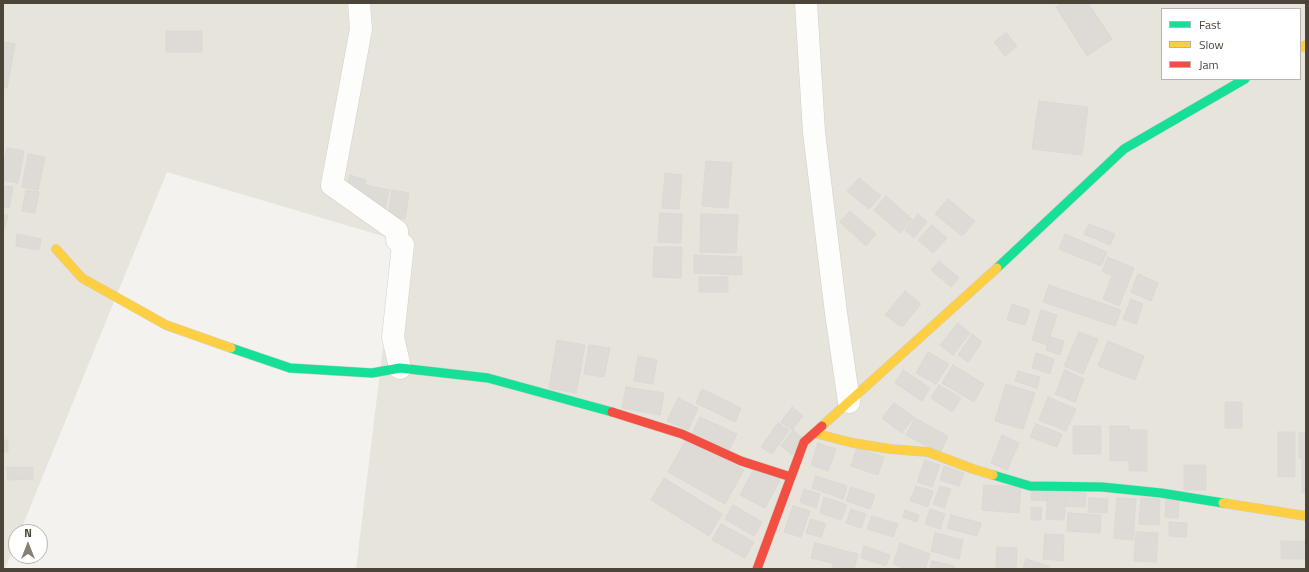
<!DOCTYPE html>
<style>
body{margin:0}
#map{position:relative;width:1309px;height:572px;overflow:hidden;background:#f4f2ee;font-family:"Titillium Web",sans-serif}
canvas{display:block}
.frame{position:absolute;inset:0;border:4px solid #4b4439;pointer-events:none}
.legend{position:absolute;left:1161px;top:8px;width:140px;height:72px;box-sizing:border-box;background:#fff;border:1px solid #b7b4b0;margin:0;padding:5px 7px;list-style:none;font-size:12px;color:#4b4439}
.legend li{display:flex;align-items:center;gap:8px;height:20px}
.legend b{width:20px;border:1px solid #b7b4b0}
.north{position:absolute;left:8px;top:524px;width:40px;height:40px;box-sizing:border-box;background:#fff;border:1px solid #b7b4b0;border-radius:50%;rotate:0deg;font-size:11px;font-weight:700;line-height:16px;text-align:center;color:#4b4439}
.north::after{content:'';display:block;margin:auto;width:14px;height:18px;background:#868178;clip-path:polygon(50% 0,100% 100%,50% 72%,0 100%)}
</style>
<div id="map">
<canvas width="1309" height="572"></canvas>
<div class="frame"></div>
<ul class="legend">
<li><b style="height:5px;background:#16e098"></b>Fast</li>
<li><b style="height:5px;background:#ffcf43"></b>Slow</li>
<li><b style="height:5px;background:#f24e42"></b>Jam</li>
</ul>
<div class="north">N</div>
</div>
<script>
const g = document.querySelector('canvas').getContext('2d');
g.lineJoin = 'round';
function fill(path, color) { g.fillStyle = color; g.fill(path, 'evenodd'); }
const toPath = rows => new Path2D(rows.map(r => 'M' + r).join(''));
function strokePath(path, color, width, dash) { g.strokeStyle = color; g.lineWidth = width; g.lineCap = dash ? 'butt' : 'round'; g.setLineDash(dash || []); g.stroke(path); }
fill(toPath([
 [3,3,1306,3,1306,569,356,569,396,240,167,172,20,532,16,532,16,542,5,569,3,569],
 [1162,9,1300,9,1300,79,1162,79]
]), '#e7e4dc');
const building = toPath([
 [1062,3,1088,3,1112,39,1087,56,1056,7,1062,3],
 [166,31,202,31,202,52,166,52,166,31],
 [1006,33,1017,46,1005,56,994,42,1006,33],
 [3,42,15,44,7,88,3,87,3,42],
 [1039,101,1088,107,1082,155,1032,149,1039,101],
 [7,148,24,151,18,183,3,180,3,168,7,148],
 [28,154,45,157,38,190,22,187,28,154],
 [706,161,732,163,728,208,702,206,706,161],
 [665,173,682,175,679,209,662,208,665,173],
 [350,175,366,180,361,197,345,193,350,175],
 [859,178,881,196,869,209,847,191,859,178],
 [366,185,389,190,385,210,361,205,366,185],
 [3,186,13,187,9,208,3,207,3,186],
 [26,190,39,192,35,213,22,211,26,190],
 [392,190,409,193,405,219,388,217,392,190],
 [886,196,912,219,900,233,874,210,886,196],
 [948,199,975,221,962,236,935,214,948,199],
 [850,211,876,234,866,246,840,222,850,211],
 [660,213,682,214,681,243,658,242,660,213],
 [701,214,738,215,736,253,700,252,701,214],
 [918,214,927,222,914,238,905,230,918,214],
 [3,215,8,215,5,227,3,227,3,215],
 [1089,224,1115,234,1110,245,1084,234,1089,224],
 [932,225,947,238,933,253,918,240,932,225],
 [17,234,41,239,39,250,16,246,17,234],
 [1065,234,1107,252,1101,266,1059,249,1065,234],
 [654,247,682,247,681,278,653,277,654,247],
 [694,255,742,257,742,275,694,273,694,255],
 [1108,257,1134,268,1119,306,1103,299,1112,276,1102,271,1108,257],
 [939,261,959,278,951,287,931,270,939,261],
 [1138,274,1158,283,1151,301,1131,292,1138,274],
 [699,277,728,277,728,292,699,292,699,277],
 [1049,285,1121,310,1115,326,1043,302,1049,285],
 [905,291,921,304,902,327,885,315,905,291],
 [1131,299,1143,304,1136,324,1123,319,1131,299],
 [1012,304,1030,310,1025,325,1007,320,1012,304],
 [1041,310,1057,315,1047,345,1032,340,1041,310],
 [958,323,970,333,953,355,940,345,958,323],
 [1079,332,1098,339,1083,374,1064,366,1079,332],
 [972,334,982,342,968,362,958,355,972,334],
 [1050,337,1064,341,1060,355,1046,350,1050,337],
 [557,340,585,345,576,393,549,388,557,340],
 [1108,341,1144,356,1135,380,1098,366,1108,341],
 [589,345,610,348,604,377,584,374,589,345],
 [928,352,949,364,936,384,916,373,928,352],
 [1036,353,1054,359,1050,374,1032,368,1036,353],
 [638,356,657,360,653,384,634,381,638,356],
 [953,365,984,384,974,402,942,383,953,365],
 [903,370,930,388,922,401,895,383,903,370],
 [1065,370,1084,379,1075,402,1055,394,1065,370],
 [1018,371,1040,377,1037,388,1015,381,1018,371],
 [1006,384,1035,393,1023,429,995,421,1006,384],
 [939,385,961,398,952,412,931,398,939,385],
 [626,387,664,393,660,415,622,408,626,387],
 [702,389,741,408,735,422,696,403,702,389],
 [1048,397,1076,409,1066,431,1039,420,1048,397],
 [678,398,698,408,688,430,667,421,678,398],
 [1225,402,1242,402,1242,428,1225,428,1225,402],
 [894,403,914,417,902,433,882,418,894,403],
 [792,407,803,416,792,430,781,422,792,407],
 [700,417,737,434,728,452,691,435,700,417],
 [915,418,948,436,940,453,906,435,915,418],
 [778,423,789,430,772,454,761,447,778,423],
 [1036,424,1062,434,1057,447,1030,437,1036,424],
 [1073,426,1101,426,1101,454,1073,454,1073,426],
 [1110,426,1129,426,1129,461,1110,461,1110,426],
 [793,430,804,439,792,455,781,446,793,430],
 [1129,430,1147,430,1147,471,1129,471,1129,430],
 [1278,432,1295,432,1295,477,1278,477,1278,432],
 [1299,433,1306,433,1306,458,1299,458,1299,433],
 [1002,435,1019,443,1007,470,991,463,1002,435],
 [687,438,744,470,725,504,668,472,687,438],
 [3,440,8,440,8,452,3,452,3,440],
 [818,443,836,449,828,471,811,465,818,443],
 [857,448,884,457,878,475,851,466,857,448],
 [1302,458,1306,458,1306,493,1302,493,1302,458],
 [925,460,940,465,932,487,917,482,925,460],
 [1184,465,1206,465,1206,490,1184,490,1184,465],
 [944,466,964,473,959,486,940,480,944,466],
 [7,467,33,467,33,479,8,480,7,467],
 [755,467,780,480,765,508,740,495,755,467],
 [816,476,847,486,843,499,812,488,816,476],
 [664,478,722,514,709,536,651,500,664,478],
 [984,485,1021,487,1019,513,982,510,984,485],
 [916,486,933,491,928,507,910,501,916,486],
 [940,486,951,489,944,508,933,504,940,486],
 [851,487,875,495,870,509,846,501,851,487],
 [804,489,820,494,816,508,800,502,804,489],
 [1032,491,1048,491,1048,501,1031,500,1032,491],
 [1048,491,1066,492,1064,520,1046,519,1048,491],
 [1066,492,1086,493,1085,507,1065,506,1066,492],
 [824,497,847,505,841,520,820,513,824,497],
 [1089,498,1108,499,1107,513,1088,512,1089,498],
 [1117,498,1136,499,1133,540,1114,538,1117,498],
 [1141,498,1160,499,1159,525,1139,524,1141,498],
 [1166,500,1179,501,1178,518,1165,517,1166,500],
 [733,505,762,522,754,536,725,519,733,505],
 [793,506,810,511,801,537,784,532,793,506],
 [1031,507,1042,508,1041,520,1031,520,1031,507],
 [851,509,866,514,861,528,846,523,851,509],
 [930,509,945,514,940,529,925,524,930,509],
 [905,510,919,515,917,522,903,517,905,510],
 [1068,513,1101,515,1100,533,1067,531,1068,513],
 [951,515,981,523,977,536,947,528,951,515],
 [872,516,898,524,893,537,867,529,872,516],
 [811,519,826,524,821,537,806,533,811,519],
 [1169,522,1187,523,1186,537,1169,536,1169,522],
 [721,524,754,542,745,558,712,540,721,524],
 [1136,532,1158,533,1156,562,1134,561,1136,532],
 [935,533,963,540,959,559,931,551,935,533],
 [1045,534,1064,535,1063,561,1043,559,1045,534],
 [1281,541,1306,541,1306,559,1281,559,1281,541],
 [815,543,836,548,832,563,811,558,815,543],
 [900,543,930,554,925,569,907,569,893,564,900,543],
 [864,546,890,555,886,566,861,558,864,546],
 [997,547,1017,548,1016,569,996,569,997,547],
 [837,549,858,554,854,569,832,569,837,549],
 [1026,559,1049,566,1049,569,1023,569,1026,559],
 [932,561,955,566,954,569,930,569,932,561]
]);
fill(building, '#dedbd6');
strokePath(building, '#dcd9d4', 1);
const street = toPath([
 [359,3,361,29,332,185,397,231,397,240,403,245,393,337,400,368],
 [806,3,814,132,836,313,849,402]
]);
const fast = toPath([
 [997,268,1124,149,1245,79],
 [231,348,290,368,372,373,400,368,488,378,612,412],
 [993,475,1030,486,1102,487,1161,493,1223,503]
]);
const slow = toPath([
 [1300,48,1306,45],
 [56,249,82,278,166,325,231,348],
 [822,426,997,268],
 [814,433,853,443,890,449,928,452,973,469,993,475],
 [1223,503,1306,516]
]);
const jam = toPath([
 [612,412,682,434,741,461,791,477],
 [757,569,804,442,822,426]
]);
strokePath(street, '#d2d0cb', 23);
strokePath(fast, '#d3cfc5', 10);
strokePath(slow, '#d3cfc5', 10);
strokePath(jam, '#d3cfc5', 10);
strokePath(street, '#fdfdfc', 22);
strokePath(fast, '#16e098', 9);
strokePath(slow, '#ffcf43', 9);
strokePath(jam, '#f24e42', 9);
</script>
